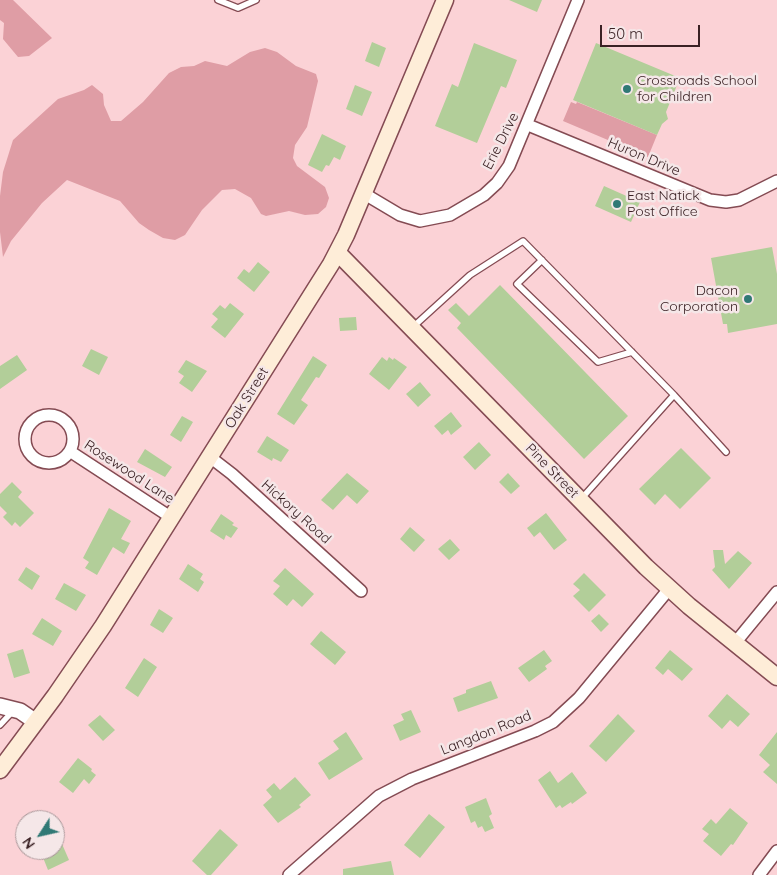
<!DOCTYPE html>
<style>
body{margin:0}
#map{position:relative;width:777px;height:875px;overflow:hidden;background:#fbd2d6;font-family:Quicksand,sans-serif}
canvas{display:block}
.north{position:absolute;left:15px;top:810px;width:50px;height:50px;box-sizing:border-box;background:#f5e7e8;border:1px solid #aa989a;border-radius:50%;rotate:235deg;font-size:14px;font-weight:700;line-height:20px;text-align:center;color:#3a2124}
.north::after{content:'';display:block;margin:auto;width:18px;height:22px;background:#307975;clip-path:polygon(50% 0,100% 100%,50% 72%,0 100%)}
.scale{position:absolute;left:600px;top:25px;width:100px;height:22px;box-sizing:border-box;border:2px solid #3a2124;border-top:0;padding-left:6px;font-size:15px;line-height:18px;white-space:nowrap;color:#3a2124;-webkit-text-stroke:4px #f5e7e8;paint-order:stroke}
</style>
<div id="map">
<canvas width="777" height="875"></canvas>
<div class="north">N</div>
<div class="scale">50 m</div>
</div>
<script>
const g = document.querySelector('canvas').getContext('2d');
g.lineJoin = 'round';
function fill(path, color) { g.fillStyle = color; g.fill(path, 'evenodd'); }
const toPath = rows => new Path2D(rows.map(r => 'M' + r).join(''));
function strokePath(path, color, width, dash) { g.strokeStyle = color; g.lineWidth = width; g.lineCap = dash ? 'butt' : 'round'; g.setLineDash(dash || []); g.stroke(path); }
function write(font, color, halo, rows, align = 'center') {
  g.font = font + ' Quicksand,sans-serif'; g.lineWidth = 5; g.setLineDash([]); g.textBaseline = 'middle'; g.strokeStyle = halo; g.fillStyle = color; for (const [text, x, y, turn = 0] of rows) {
    g.save(); g.translate(x, y); g.rotate((+turn || 0) * Math.PI / 180); g.textAlign = isNaN(turn) ? turn : align; if (halo) g.strokeText(text, 0, 0); g.fillText(text, 0, 0); g.restore();
  }
}
fill(toPath([
 [0,0,13,0,52,38,29,56,18,57,3,39,4,23,0,20],
 [265,48,277,52,296,66,316,74,318,81,307,127,295,145,293,158,297,166,325,187,329,198,326,207,318,214,305,215,289,211,266,216,261,214,251,198,235,189,222,190,202,210,185,235,175,240,163,238,149,230,139,223,120,201,67,180,42,203,11,241,3,257,0,232,0,196,3,172,13,140,58,99,84,90,92,85,103,94,104,105,111,121,121,121,143,102,169,73,181,67,194,66,205,61,227,66,250,52],
 [571,102,576,104,577,102,657,135,648,157,563,121]
]), '#df9da5');
fill(toPath([
 [509,0,542,0,537,12],
 [372,42,386,48,379,67,365,61],
 [474,43,517,60,506,88,501,86,477,143,435,126,452,84,458,87],
 [596,43,680,78,666,112,668,119,662,124,657,135,573,100],
 [355,85,372,92,362,116,346,109],
 [322,134,346,146,340,160,334,157,329,166,326,165,322,172,308,165],
 [604,186,640,202,631,222,595,206],
 [772,247,777,274,777,324,728,333,727,324,723,324,711,258],
 [258,262,270,272,254,292,237,278,244,269,249,273],
 [500,285,628,416,584,459,457,328,461,323,448,310,456,303,469,316],
 [230,303,244,314,225,338,211,327,218,319,212,314,220,305,225,309],
 [356,317,357,330,340,331,339,318],
 [91,349,108,357,99,375,82,366],
 [17,355,27,370,0,389,0,366],
 [313,356,327,365,319,378,316,377,301,400,308,405,294,425,277,414],
 [382,357,387,361,389,357,393,360,394,358,407,367,389,390,369,374],
 [186,360,207,371,192,392,179,383,184,376,178,372],
 [420,382,431,395,418,407,406,394],
 [451,412,462,426,451,435,448,430,442,435,434,426],
 [182,416,193,422,181,442,170,435],
 [267,436,289,450,281,462,273,458,272,461,257,452],
 [479,442,491,455,475,470,463,457],
 [681,448,711,478,680,509,665,494,655,505,639,489],
 [145,449,172,467,165,477,137,462],
 [347,473,369,491,357,504,347,495,333,510,321,500],
 [508,473,520,486,511,494,499,482],
 [12,482,22,492,18,497,34,513,20,527,15,522,12,526,3,517,7,513,0,506,0,494],
 [109,508,131,521,121,539,130,543,124,554,113,547,97,575,85,568,89,562,83,558],
 [546,513,567,540,554,550,540,532,534,537,527,528],
 [221,514,234,523,232,525,238,528,231,538,226,535,224,540,210,531],
 [410,527,425,540,414,552,400,539],
 [450,539,460,550,449,560,438,549],
 [713,550,723,550,725,564,738,551,752,563,729,589,712,570,715,567],
 [188,564,203,574,200,579,204,582,198,592,179,579],
 [26,567,40,576,32,590,18,580],
 [285,568,314,594,302,607,293,599,287,606,273,594,280,586,273,581],
 [584,573,606,595,589,612,573,596,580,590,573,584],
 [64,583,86,595,76,611,55,599],
 [159,609,173,618,163,633,150,625],
 [599,614,609,624,601,632,591,621],
 [42,618,62,631,53,646,32,634],
 [321,631,346,652,335,665,310,644],
 [23,649,30,673,14,678,7,654],
 [544,650,552,661,545,666,547,669,529,682,518,668],
 [670,650,693,669,682,681,668,669,663,675,655,668],
 [144,658,157,667,138,697,125,688],
 [491,681,498,698,458,712,453,698,466,693,466,690],
 [727,694,750,714,738,727,730,720,722,729,708,716],
 [411,710,421,732,400,741,393,725,404,720,401,714],
 [618,714,635,731,606,762,589,746],
 [100,715,115,730,103,741,88,725],
 [346,732,363,759,329,780,318,763,339,749,333,741],
 [777,732,777,784,763,772,770,765,759,755],
 [78,758,92,769,91,771,96,775,89,784,84,779,73,793,59,782],
 [550,771,558,783,572,772,587,793,572,804,571,802,562,808,560,805,556,808,538,780],
 [295,777,311,795,299,805,301,807,278,823,263,805,272,797,266,790,274,783,280,790],
 [486,798,492,814,489,816,494,828,485,832,482,826,478,828,475,821,471,823,465,807],
 [730,808,748,823,733,845,731,844,721,856,703,841,709,834,702,829,711,819,716,824],
 [429,814,445,827,420,858,404,845],
 [55,828,69,860,48,870,40,850,55,850],
 [220,829,238,845,211,875,207,875,192,861],
 [391,861,394,875,343,875,343,869]
]), '#b2ce99');
const service = toPath([
 [218,0,238,8,256,0],
 [542,260,517,284,598,362,632,352],
 [414,326,470,275,523,241,674,395,582,498],
 [674,395,726,452],
 [0,725,13,711]
]);
const minor = toPath([
 [528,125,710,200,726,202,739,200,777,181],
 [363,193,400,215,420,221,450,215,484,195,497,183,509,166,578,0],
 '25 439a24 24 0 1 1 48 0a24 24 0 1 1-48 0Z',
 [71,452,172,518],
 [210,457,232,474,361,591],
 [735,643,777,592],
 [289,875,379,796,412,779,535,731,553,722,579,698,669,589],
 [759,875,777,851]
]);
const tertiary = toPath([
 [0,706,20,711,36,722]
]);
const secondary = toPath([
 [338,253,646,567,689,606,777,677],
 [0,770,55,696,103,626,331,264,346,235,445,0]
]);
strokePath(service, '#844b53', 8);
strokePath(minor, '#844b53', 14);
strokePath(tertiary, '#844b53', 18);
strokePath(secondary, '#844b53', 19);
strokePath(service, '#fff', 5.5);
strokePath(minor, '#fff', 11);
strokePath(tertiary, '#fff', 15);
strokePath(secondary, '#feedd8', 16);
for (const [x, y, r, color] of [
 [627,89,5,"#307975"],
 [617,204,5,"#307975"],
 [748,299,5,"#307975"]
]) { const dot = new Path2D(); dot.arc(x, y, r, 0, 2 * Math.PI); g.fillStyle = color; g.fill(dot); strokePath(dot, '#f5e7e8', 2); }
write('14px', '#3a2124', '#f5e7e8', [
 ["Crossroads School",637,81],
 ["for Children",637,97],
 ["East Natick",627,196],
 ["Post Office",627,212],
 ["Dacon",738,291,"right"],
 ["Corporation",738,307,"right"]
], 'left');
write('14px', '#3a2124', '#f5e7e8', [
 ["Erie Drive",501,141,-63],
 ["Huron Drive",644,157,23],
 ["Oak Street",247,398,-58],
 ["Pine Street",552,471,46],
 ["Rosewood Lane",129,472,33],
 ["Hickory Road",296,512,42],
 ["Langdon Road",486,733,-22]
]);
</script>
